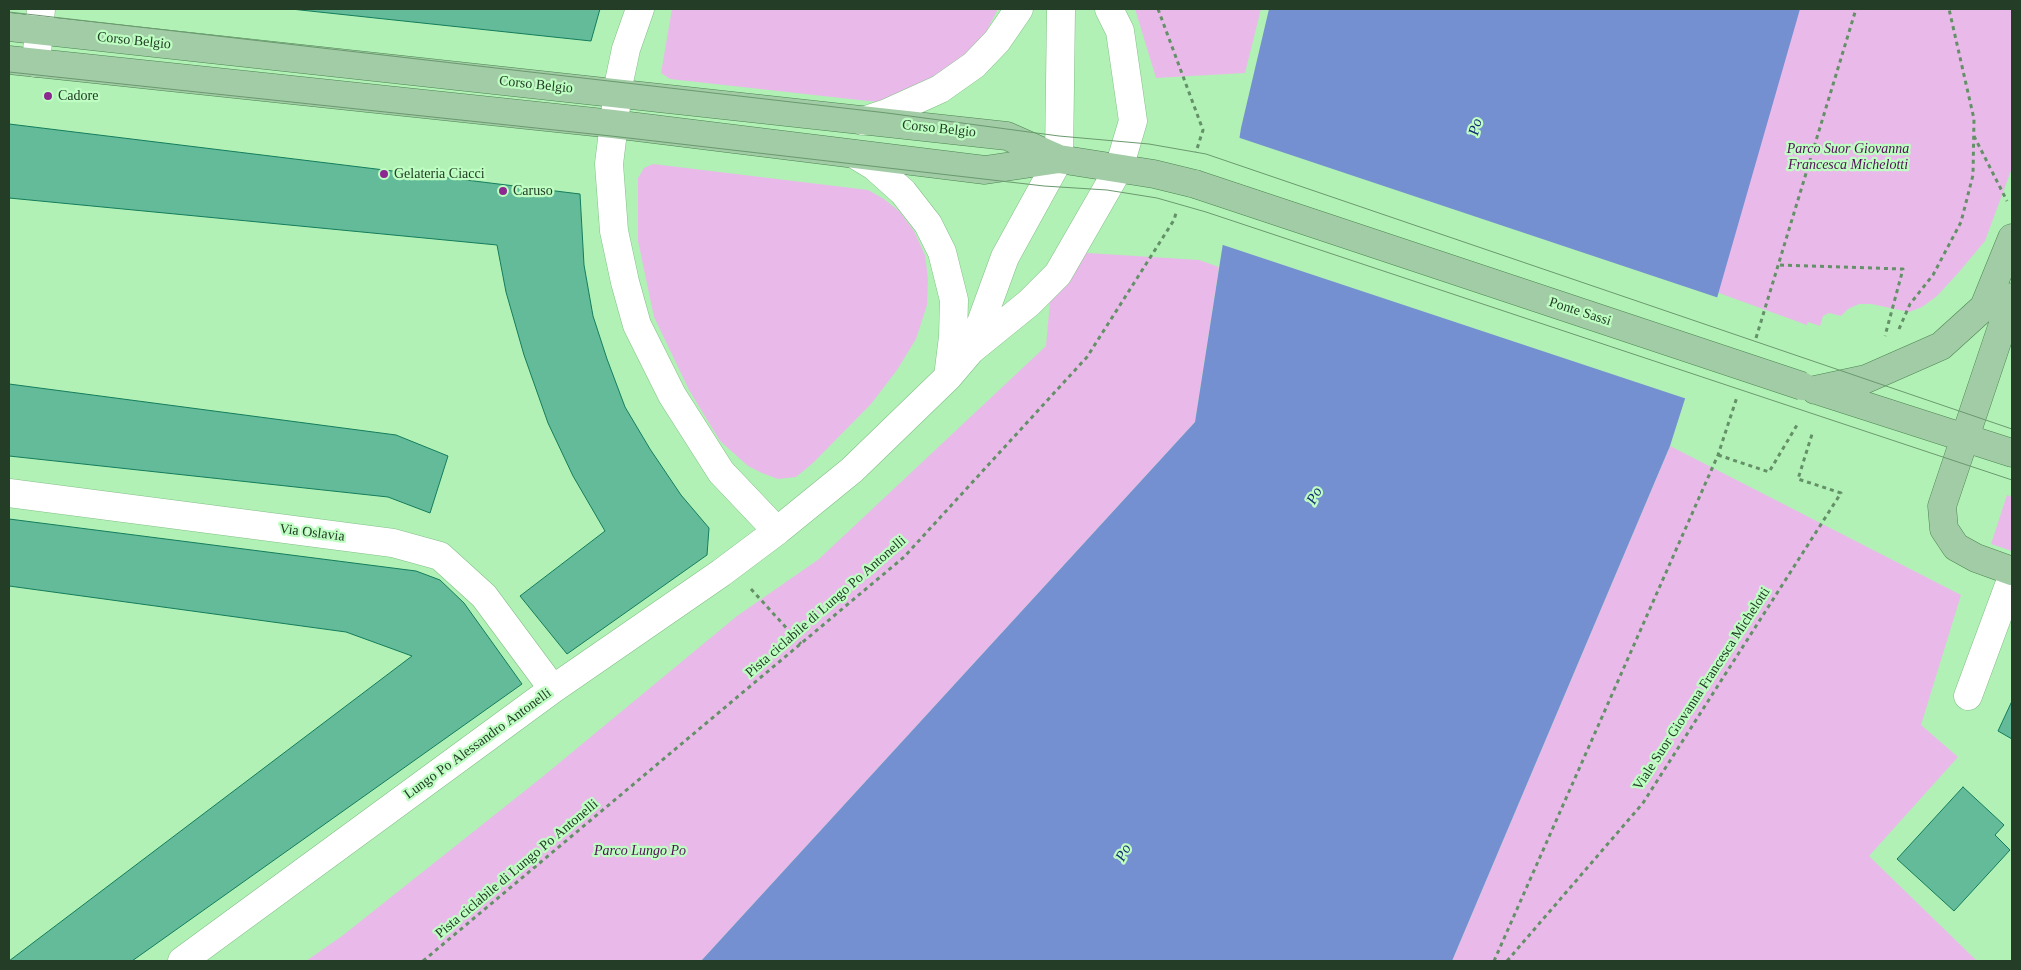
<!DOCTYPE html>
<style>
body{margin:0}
#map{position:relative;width:2021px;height:970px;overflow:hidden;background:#b1f1b5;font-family:Georgia,serif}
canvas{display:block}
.frame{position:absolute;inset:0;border:10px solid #233d26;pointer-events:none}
</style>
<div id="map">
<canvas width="2021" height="970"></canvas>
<div class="frame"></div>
</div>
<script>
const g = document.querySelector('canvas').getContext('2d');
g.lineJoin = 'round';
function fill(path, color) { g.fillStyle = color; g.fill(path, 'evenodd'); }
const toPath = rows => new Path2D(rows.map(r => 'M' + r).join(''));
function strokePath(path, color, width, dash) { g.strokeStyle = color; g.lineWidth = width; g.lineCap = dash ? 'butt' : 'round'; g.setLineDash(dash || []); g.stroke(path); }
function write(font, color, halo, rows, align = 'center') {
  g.font = font + ' Georgia,serif'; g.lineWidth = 4.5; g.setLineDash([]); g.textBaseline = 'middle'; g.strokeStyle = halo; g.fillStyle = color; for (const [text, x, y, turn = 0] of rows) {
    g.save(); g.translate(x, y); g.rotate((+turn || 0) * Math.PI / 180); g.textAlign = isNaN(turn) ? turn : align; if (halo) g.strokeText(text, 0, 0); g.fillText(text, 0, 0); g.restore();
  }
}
fill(toPath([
 [672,9,998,9,985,34,966,57,917,91,877,102,670,79,661,73],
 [1135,9,1261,9,1245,73,1156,78],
 [1738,9,2012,9,2012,168,1985,241,1959,272,1937,296,1922,307,1909,312,1871,304,1859,304,1848,309,1841,316,1829,313,1823,316,1820,326,1808,322,1807,325,1683,280],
 [653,164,868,190,884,199,899,211,914,231,925,255,928,279,927,305,916,339,897,370,871,404,813,463,796,477,778,479,762,473,748,466,720,441,689,390,654,317,638,241,638,178,644,168],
 [1072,252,1199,260,1219,267,1195,422,701,961,306,961,342,936,541,778,737,616,819,559,1046,346,1050,302],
 [1670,446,1961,595,1921,725,1958,757,1869,856,1977,961,1452,961],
 [2007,495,2012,497,2012,551,1991,544]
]), '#e9bae9');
fill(toPath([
 [1269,9,1800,9,1717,298,1670,446,1452,961,701,961,1195,422,1241,128]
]), '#7590d0');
fill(toPath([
 [1237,137,1719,298,1687,399,1220,244]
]), '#b1f1b5');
const building = toPath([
 [291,9,600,9,591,41,291,9],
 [9,124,580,194,584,265,593,316,607,359,625,407,650,449,681,495,709,528,707,555,567,654,520,596,605,531,573,476,548,423,524,355,506,292,497,245,9,198,9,124],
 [9,384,396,435,448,456,430,513,388,497,9,456,9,384],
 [9,519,416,571,440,580,464,603,522,684,132,961,9,961,412,656,346,632,9,586,9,519],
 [2012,701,2012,739,1998,731,2012,701],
 [1963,787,2004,825,1995,835,2010,850,1954,911,1897,859,1963,787]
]);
fill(building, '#63bb99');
strokePath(building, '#147c5c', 1);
const minor = toPath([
 [640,9,626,49,619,82,609,164,614,231,625,282,637,325,672,395,721,472,777,531],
 [36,63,41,9],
 [863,121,887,113,940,89,974,65,997,41,1019,9],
 [854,154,874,166,903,192,928,224,942,252,954,300,953,337,948,377],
 [971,350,1005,257,1059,159,1061,9],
 [9,493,393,543,440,556,484,596,553,689],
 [1968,696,2012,577],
 [182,961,553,689,721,573,777,531,852,470,948,377,971,350,1029,303,1058,274,1119,168,1133,121,1120,31,1109,9]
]);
const major = toPath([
 [9,27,1007,136,1059,159],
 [9,60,613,124,985,170,1059,159,1154,174,1195,184],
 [2012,297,1942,506,1944,529,1956,547,1976,558,2012,571],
 [1815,390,1866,379,1941,346,1984,307,2012,238],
 [1816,390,2012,453]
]);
strokePath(minor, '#82bf87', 29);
strokePath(major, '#4c8452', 29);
strokePath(toPath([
 [1158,9,1203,130,1196,152],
 [1974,136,2007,201],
 [1780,265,1903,269,1885,336],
 [1899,329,1910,304,1933,275,1961,222,1973,175,1974,119,1949,9],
 [1756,338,1856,9],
 [1718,455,1769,472,1797,425],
 [751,589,801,644],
 [423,961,904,557,1087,357,1174,220,1176,213],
 [1494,961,1718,455,1737,397],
 [1507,961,1643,803,1841,493,1798,479,1813,431]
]), '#649068', 3, [4, 4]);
strokePath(minor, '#fff', 28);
strokePath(major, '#a1cca5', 28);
strokePath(toPath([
 [9,12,887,113,1059,136,1149,144,1206,154,2012,429],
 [9,72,611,136,1044,186,1107,190,1157,198,1206,212,2012,480]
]), '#6b996f', 1);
const majorBridge = toPath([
 [1195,184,1802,386]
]);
strokePath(majorBridge, '#4c8452', 29, []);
strokePath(majorBridge, '#a1cca5', 28);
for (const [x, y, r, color] of [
 [48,96,5,"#8c2890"],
 [384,174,5,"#8c2890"],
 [503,191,5,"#8c2890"]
]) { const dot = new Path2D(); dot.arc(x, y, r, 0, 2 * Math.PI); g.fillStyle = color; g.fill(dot); strokePath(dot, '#befec2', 2); }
write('14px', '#233d26', '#befec2', [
 ["Corso Belgio",134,41,6],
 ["Corso Belgio",536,85,6],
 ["Corso Belgio",939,129,6],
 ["Ponte Sassi",1580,312,18],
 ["Via Oslavia",312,533,7],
 ["Pista ciclabile di Lungo Po Antonelli",826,607,-41],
 ["Viale Suor Giovanna Francesca Michelotti",1702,689,-57],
 ["Lungo Po Alessandro Antonelli",478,744,-36],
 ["Pista ciclabile di Lungo Po Antonelli",517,869,-40]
]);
write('14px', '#233d26', '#befec2', [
 ["Cadore",58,96],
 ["Gelateria Ciacci",394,174],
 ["Caruso",513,191]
], 'left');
write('italic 14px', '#531056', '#befec2', [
 ["Parco Suor Giovanna",1848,149],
 ["Francesca Michelotti",1848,165],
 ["Parco Lungo Po",640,851]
]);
write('italic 15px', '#152b75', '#befec2', [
 ["Po",1476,127,-76],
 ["Po",1315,496,-62],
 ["Po",1124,853,-62]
]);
</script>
